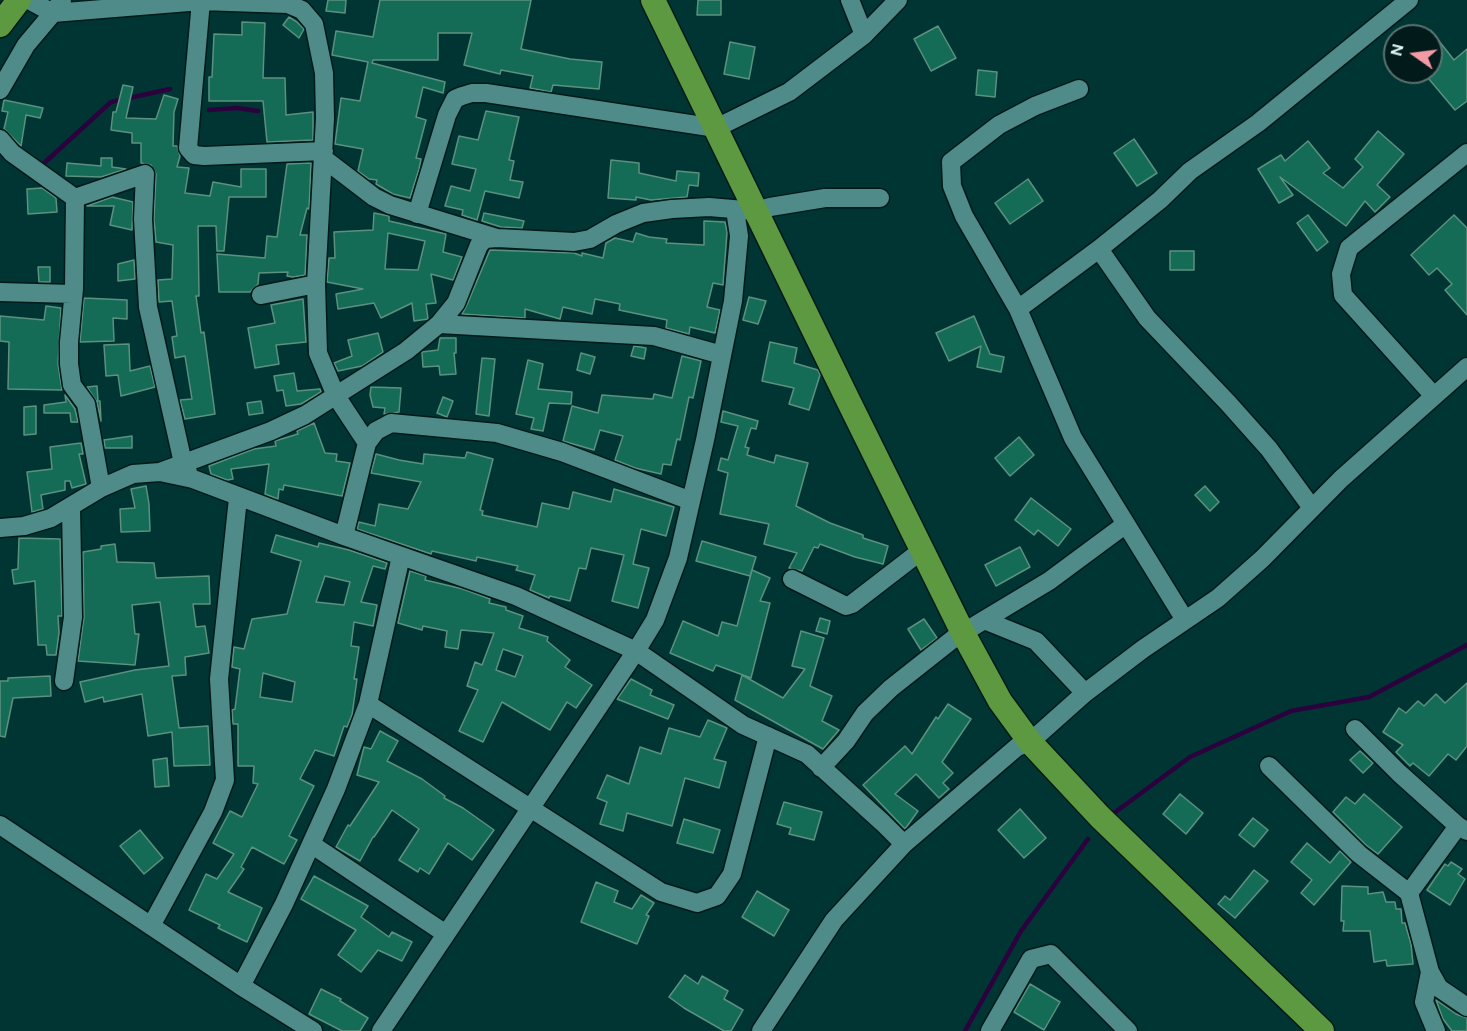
<!DOCTYPE html>
<style>
body{margin:0}
#map{position:relative;width:1467px;height:1031px;overflow:hidden;background:#013533;font-family:"DM Sans",sans-serif}
canvas{display:block}
.north{position:absolute;left:1383px;top:24px;width:60px;height:60px;box-sizing:border-box;background:#021a19;border:2px solid #587371;border-radius:50%;rotate:284deg;font-size:16px;font-weight:700;line-height:24px;text-align:center;color:#daf8f6}
.north::after{content:'';display:block;margin:auto;width:21px;height:27px;background:#f49aa5;clip-path:polygon(50% 0,100% 100%,50% 72%,0 100%)}
</style>
<div id="map">
<canvas width="1467" height="1031"></canvas>
<div class="north">N</div>
</div>
<script>
const g = document.querySelector('canvas').getContext('2d');
g.lineJoin = 'round';
const toPath = rows => new Path2D(rows.map(r => 'M' + r).join(''));
function strokePath(path, color, width, dash) { g.strokeStyle = color; g.lineWidth = width; g.lineCap = dash ? 'butt' : 'round'; g.setLineDash(dash || []); g.stroke(path); }
function fill(path, color) { g.fillStyle = color; g.fill(path, 'evenodd'); }
strokePath(toPath([
 [209,110,237,108,258,111],
 [42,165,111,102,170,89],
 [1110,816,1190,757,1291,711,1369,697,1467,645],
 [965,1031,1021,931,1088,839]
]), '#2b023e', 4.5);
const building = toPath([
 [328,0,346,0,345,13,326,11,328,0],
 [380,0,531,0,521,49,570,59,602,62,599,89,553,85,551,92,530,88,533,76,501,70,500,74,464,65,472,33,438,33,438,60,373,60,372,63,445,82,443,93,423,87,416,117,426,120,416,158,421,159,419,169,410,198,393,194,376,184,377,180,369,179,358,171,363,149,335,144,341,98,360,101,368,62,332,55,336,31,373,37,380,0],
 [698,0,721,0,721,15,697,15,698,0],
 [289,17,297,22,304,29,299,38,283,25,289,17],
 [242,22,265,23,263,78,285,78,286,115,313,112,313,140,267,142,263,101,209,101,209,77,212,77,214,34,242,35,242,22],
 [938,26,956,58,931,71,914,39,938,26],
 [1431,31,1454,60,1467,49,1467,101,1455,110,1423,72,1431,72,1431,31],
 [730,42,755,47,749,79,724,74,730,42],
 [978,70,997,72,995,97,976,95,978,70],
 [123,85,133,87,126,118,156,119,164,95,178,99,174,112,173,146,177,146,180,156,177,167,189,168,185,193,210,196,213,182,241,187,241,169,266,169,266,197,229,197,224,251,217,251,216,226,198,226,199,296,196,296,201,333,204,332,215,414,185,419,180,400,192,399,185,356,175,358,172,337,177,336,172,301,159,302,158,280,172,279,173,245,156,242,154,219,156,174,151,165,141,163,141,143,132,143,132,133,111,130,113,112,116,112,123,85],
 [4,100,43,108,40,118,26,115,21,146,4,129,8,112,2,111,4,100],
 [486,111,519,117,509,160,514,161,510,180,523,182,519,198,485,191,477,220,462,215,463,210,445,206,451,186,470,191,476,169,452,164,459,136,478,140,486,111],
 [1378,131,1404,154,1377,185,1390,197,1375,212,1365,201,1346,226,1280,177,1293,195,1279,203,1258,169,1281,155,1285,161,1308,141,1330,168,1323,173,1343,188,1363,167,1355,159,1378,131],
 [1134,139,1157,173,1137,186,1114,153,1134,139],
 [101,158,112,158,112,167,126,169,101,177,66,176,67,163,101,166,101,158],
 [611,160,639,163,639,173,676,181,677,171,699,173,698,186,689,185,687,197,651,200,636,197,636,200,608,198,611,160],
 [311,163,309,209,307,208,300,235,307,235,305,275,293,277,287,276,288,272,259,273,258,284,250,292,219,292,217,254,265,258,267,236,277,237,287,164,311,163],
 [1028,179,1043,201,1010,224,995,203,1028,179],
 [42,188,56,198,57,212,28,214,27,189,42,188],
 [112,197,133,202,132,230,110,225,114,206,87,206,112,197],
 [374,213,389,216,389,221,446,234,443,252,462,257,453,280,431,274,436,303,426,304,428,319,414,321,412,303,381,318,374,303,338,309,336,294,363,289,327,282,329,258,335,258,334,232,373,230,374,213],
 [388,233,425,241,418,270,385,269,388,233],
 [484,213,524,221,522,228,501,227,482,221,484,213],
 [1308,215,1328,242,1317,251,1297,223,1308,215],
 [1454,215,1467,228,1467,315,1445,290,1452,284,1437,268,1429,275,1411,255,1454,215],
 [704,221,725,222,727,232,723,285,713,283,707,307,720,310,715,333,690,327,689,334,666,328,667,320,619,310,620,304,595,299,592,314,563,307,560,319,525,309,525,318,462,314,466,307,490,250,574,253,582,256,582,253,603,258,606,243,615,238,633,242,636,233,649,237,667,239,666,243,704,245,704,221],
 [1170,251,1194,251,1194,270,1170,270,1170,251],
 [134,260,135,279,118,281,118,264,134,260],
 [38,267,50,267,50,282,39,282,38,267],
 [749,297,766,301,758,324,743,320,749,297],
 [84,298,127,300,127,319,113,318,114,341,80,342,84,298],
 [303,299,306,342,276,345,279,364,255,368,248,328,275,323,271,305,303,299],
 [46,306,61,308,58,364,62,390,8,389,9,342,0,341,0,316,44,320,46,306],
 [974,316,990,354,1004,357,1001,372,977,367,981,346,949,361,936,333,974,316],
 [378,333,383,352,362,366,338,371,334,363,352,356,348,340,378,333],
 [440,338,456,338,456,353,454,353,456,374,440,375,439,366,423,367,422,352,438,350,440,338],
 [770,342,797,348,794,363,818,370,820,375,809,410,789,404,794,388,762,381,770,342],
 [129,344,130,371,150,366,155,387,121,396,118,375,106,376,104,345,129,344],
 [634,346,646,348,644,359,631,356,634,346],
 [581,353,595,357,590,374,577,370,581,353],
 [682,356,701,361,693,398,689,397,680,440,677,439,671,465,663,464,661,474,635,468,615,460,623,436,600,430,594,450,563,441,572,406,598,413,602,395,653,399,654,394,672,398,682,356],
 [482,358,495,359,489,416,476,414,482,358],
 [528,360,543,364,538,389,572,392,571,404,549,403,543,431,531,429,534,418,516,414,528,360],
 [294,373,297,391,320,389,321,392,301,404,286,406,283,390,277,391,274,376,294,373],
 [97,386,98,401,100,401,101,421,97,402,87,387,97,386],
 [371,387,401,388,399,412,384,414,385,408,373,407,370,395,371,387],
 [65,395,75,409,78,422,71,422,70,413,44,413,44,405,66,402,65,395],
 [443,397,453,401,447,417,437,413,443,397],
 [261,401,263,413,249,415,247,403,261,401],
 [36,406,36,434,24,435,24,407,36,406],
 [723,411,758,421,756,429,751,428,745,447,749,448,747,455,774,463,776,455,808,463,796,506,830,523,863,535,863,538,888,546,883,564,855,557,820,544,818,548,814,547,802,571,789,568,797,553,764,544,769,524,720,514,728,473,718,470,721,458,728,460,738,426,721,422,723,411],
 [314,423,325,453,337,454,336,461,350,463,342,496,284,485,283,490,279,489,278,499,265,494,269,464,231,469,233,479,227,480,211,474,209,466,254,449,276,446,275,441,298,434,297,431,314,423],
 [132,436,132,448,105,448,104,440,132,436],
 [1019,437,1034,455,1010,476,995,458,1019,437],
 [81,443,83,454,79,454,86,484,72,488,70,481,65,481,65,490,41,495,43,509,32,512,27,472,52,469,50,447,81,443],
 [467,452,493,459,480,510,483,511,482,515,537,527,542,503,569,509,573,492,611,502,614,489,674,507,666,536,641,529,633,564,649,568,638,608,612,601,624,555,591,548,586,569,579,568,570,601,550,596,549,598,530,590,535,575,516,570,518,566,477,557,476,561,432,551,431,554,357,529,359,522,375,526,379,504,408,509,421,482,371,473,376,454,399,460,423,464,424,454,465,458,467,452],
 [146,486,149,504,150,531,121,532,120,509,135,508,131,489,146,486],
 [1205,486,1219,502,1210,511,1195,495,1205,486],
 [1031,498,1071,529,1058,546,1038,530,1034,535,1015,520,1031,498],
 [276,535,318,547,319,543,349,550,387,563,385,569,373,566,361,602,377,605,373,626,354,622,351,646,359,647,354,679,357,679,352,715,347,727,344,726,334,756,315,750,300,779,314,786,289,836,297,840,284,864,252,847,241,867,244,869,228,892,262,908,247,942,218,928,220,925,189,910,206,874,217,879,234,854,213,843,230,811,242,817,258,784,253,783,254,766,238,766,238,724,233,724,232,710,235,709,240,669,232,667,234,647,244,649,252,619,287,614,301,561,271,552,276,535],
 [325,576,350,582,344,605,316,602,325,576],
 [263,673,295,682,292,702,260,697,263,673],
 [19,538,60,539,62,616,58,616,59,633,56,655,47,655,46,645,38,645,35,581,14,584,12,570,18,569,19,538],
 [702,541,756,557,750,576,696,561,702,541],
 [115,544,117,562,154,563,156,578,209,576,210,604,193,604,196,627,205,626,209,653,185,657,186,675,172,676,179,728,208,726,210,765,174,766,172,732,148,736,142,694,104,702,103,697,85,702,80,682,135,670,169,666,160,602,132,605,135,634,139,634,135,665,78,661,84,617,83,552,101,549,101,546,115,544],
 [1020,547,1030,567,996,586,985,565,1020,547],
 [752,570,770,578,760,601,770,603,751,678,716,665,713,671,670,653,683,621,718,636,722,622,737,626,752,570],
 [410,571,426,576,425,580,463,589,490,599,489,603,506,607,506,610,523,616,519,628,548,637,547,641,570,660,565,667,592,685,576,708,567,702,550,730,502,702,483,742,459,731,478,690,467,686,475,662,482,665,494,633,461,630,458,649,445,647,447,631,423,626,422,630,398,623,410,571],
 [503,649,523,656,515,677,496,670,503,649],
 [820,618,830,621,827,634,816,631,820,618],
 [924,619,937,638,921,650,908,629,924,619],
 [801,631,824,638,810,686,832,696,822,721,839,730,823,749,735,700,742,675,783,698,805,669,792,666,801,631],
 [50,676,51,696,13,698,5,737,0,736,0,681,8,681,8,678,50,676],
 [631,679,652,690,650,695,674,705,668,719,617,699,631,679],
 [1467,683,1467,746,1456,760,1448,754,1429,776,1413,763,1410,766,1396,752,1403,745,1383,732,1399,708,1406,713,1418,701,1424,706,1436,694,1445,703,1467,683],
 [948,704,971,719,942,762,953,773,943,783,949,789,939,798,916,774,895,794,918,811,905,829,863,785,905,746,912,754,936,717,938,719,948,704],
 [708,720,727,728,714,759,726,762,719,788,685,778,672,826,627,813,623,831,600,824,607,802,597,798,607,775,629,784,640,747,661,754,669,728,700,737,708,720],
 [380,731,398,741,387,761,422,779,445,796,444,798,463,808,494,830,472,860,448,843,429,874,420,868,418,872,399,860,419,829,392,810,374,837,373,837,360,861,336,847,348,825,350,826,379,782,357,775,364,747,371,749,380,731],
 [1360,751,1373,763,1363,773,1350,760,1360,751],
 [167,758,169,786,155,787,153,760,167,758],
 [1180,794,1203,813,1186,834,1163,814,1180,794],
 [1364,794,1402,827,1378,854,1366,845,1333,812,1346,797,1355,804,1364,794],
 [784,802,822,812,814,840,789,834,791,828,777,824,784,802],
 [1020,809,1046,838,1024,858,998,830,1020,809],
 [1253,818,1268,830,1254,847,1239,835,1253,818],
 [684,819,720,830,713,853,677,843,684,819],
 [140,830,163,858,144,874,120,846,140,830],
 [1307,843,1330,863,1340,851,1351,862,1314,905,1301,893,1312,880,1291,862,1307,843],
 [1451,862,1462,869,1458,874,1465,879,1450,905,1427,890,1445,864,1448,866,1451,862],
 [1254,870,1268,881,1235,918,1218,904,1225,896,1230,900,1254,870],
 [314,876,368,906,361,917,389,937,392,932,412,942,402,961,378,950,361,972,338,955,356,930,301,899,314,876],
 [596,882,618,891,614,902,632,909,641,895,654,903,646,915,649,916,637,944,581,922,596,882],
 [1342,886,1368,887,1368,894,1383,892,1386,902,1395,902,1396,909,1401,909,1402,923,1405,923,1411,944,1413,964,1387,966,1386,960,1374,962,1370,931,1343,931,1344,921,1341,921,1342,886],
 [757,891,789,910,774,936,742,917,757,891],
 [685,975,698,984,702,976,728,991,724,999,743,1010,731,1031,724,1031,684,1008,669,997,685,975],
 [1030,984,1060,1002,1044,1030,1014,1012,1030,984],
 [321,989,341,999,340,1001,368,1018,360,1031,342,1031,309,1014,321,989],
 [1436,1000,1456,1014,1467,1018,1467,1031,1452,1031,1443,1019,1436,1000]
]);
fill(building, '#146b56');
strokePath(building, '#5c9180', 1.5);
const minor = toPath([
 [62,0,53,13,201,1,288,4,302,10,314,24,324,73,325,118,316,284,318,353,336,396,367,443],
 [850,0,864,35],
 [201,1,188,148,194,155,204,156,324,151],
 [1079,89,1035,106,999,125,951,162,952,186,964,216,1018,309,1073,438,1185,620],
 [0,90,26,45,53,13,29,0],
 [0,139,12,153,75,198],
 [323,158,374,197,390,205,497,238],
 [75,198,145,174,143,219,148,307,183,463,188,472],
 [75,198,74,289,69,342,69,364,72,385,86,404,101,488],
 [417,214,447,115,455,99,462,96,472,93,486,93,716,128,789,92,864,35,898,0],
 [0,292,73,294],
 [261,295,316,284],
 [1018,309,1099,249],
 [439,324,654,336,722,355],
 [1434,396,1343,295,1341,274,1349,248,1467,153],
 [160,472,271,431,305,415,406,351,439,324,456,303,479,245,485,239,497,238,574,242,590,239,616,224,643,213,672,209,709,207,756,211,770,207,825,198,880,198],
 [1312,508,1269,449,1228,403,1147,318,1099,249,1160,200,1190,171,1258,123,1409,0],
 [0,528,24,526,51,518,101,488,133,474,160,472,193,479,344,536,516,596,636,651,743,725,807,754,883,823,904,844],
 [344,536,367,443,376,431,391,423,497,433,562,452,691,501],
 [792,579,846,606,852,604,913,557],
 [984,620,1049,581,1126,524],
 [64,681,73,617,71,507],
 [1085,693,1143,649,1218,598,1262,559,1341,479,1467,367],
 [368,704,661,892,697,903,717,896,732,874,768,736],
 [1355,729,1399,773,1458,826,1467,831],
 [1269,766,1359,854,1409,893,1430,972,1424,1002,1436,1031],
 [0,825,241,986,313,1031],
 [311,844,446,934],
 [1409,893,1458,826],
 [151,926,213,812,225,780,219,679,238,498],
 [1430,972,1439,988,1467,1007],
 [241,986,284,904,336,789,368,704,401,556],
 [381,1031,636,651,655,620,678,558,705,440,733,301,739,236,735,210],
 [761,1031,834,920,904,844,1017,747,1030,742,1085,693,1036,641,984,620,953,639,891,688,865,713,846,741,821,768],
 [990,1031,1031,959,1051,954,1128,1031]
]);
const major = toPath([
 [653,0,846,396,963,633,1000,701,1030,742,1100,817,1322,1031],
 [0,25,19,0]
]);
strokePath(minor, '#001a19', 21);
strokePath(major, '#001a19', 27);
strokePath(minor, '#4f8b88', 18);
strokePath(major, '#5c9940', 24);
</script>
